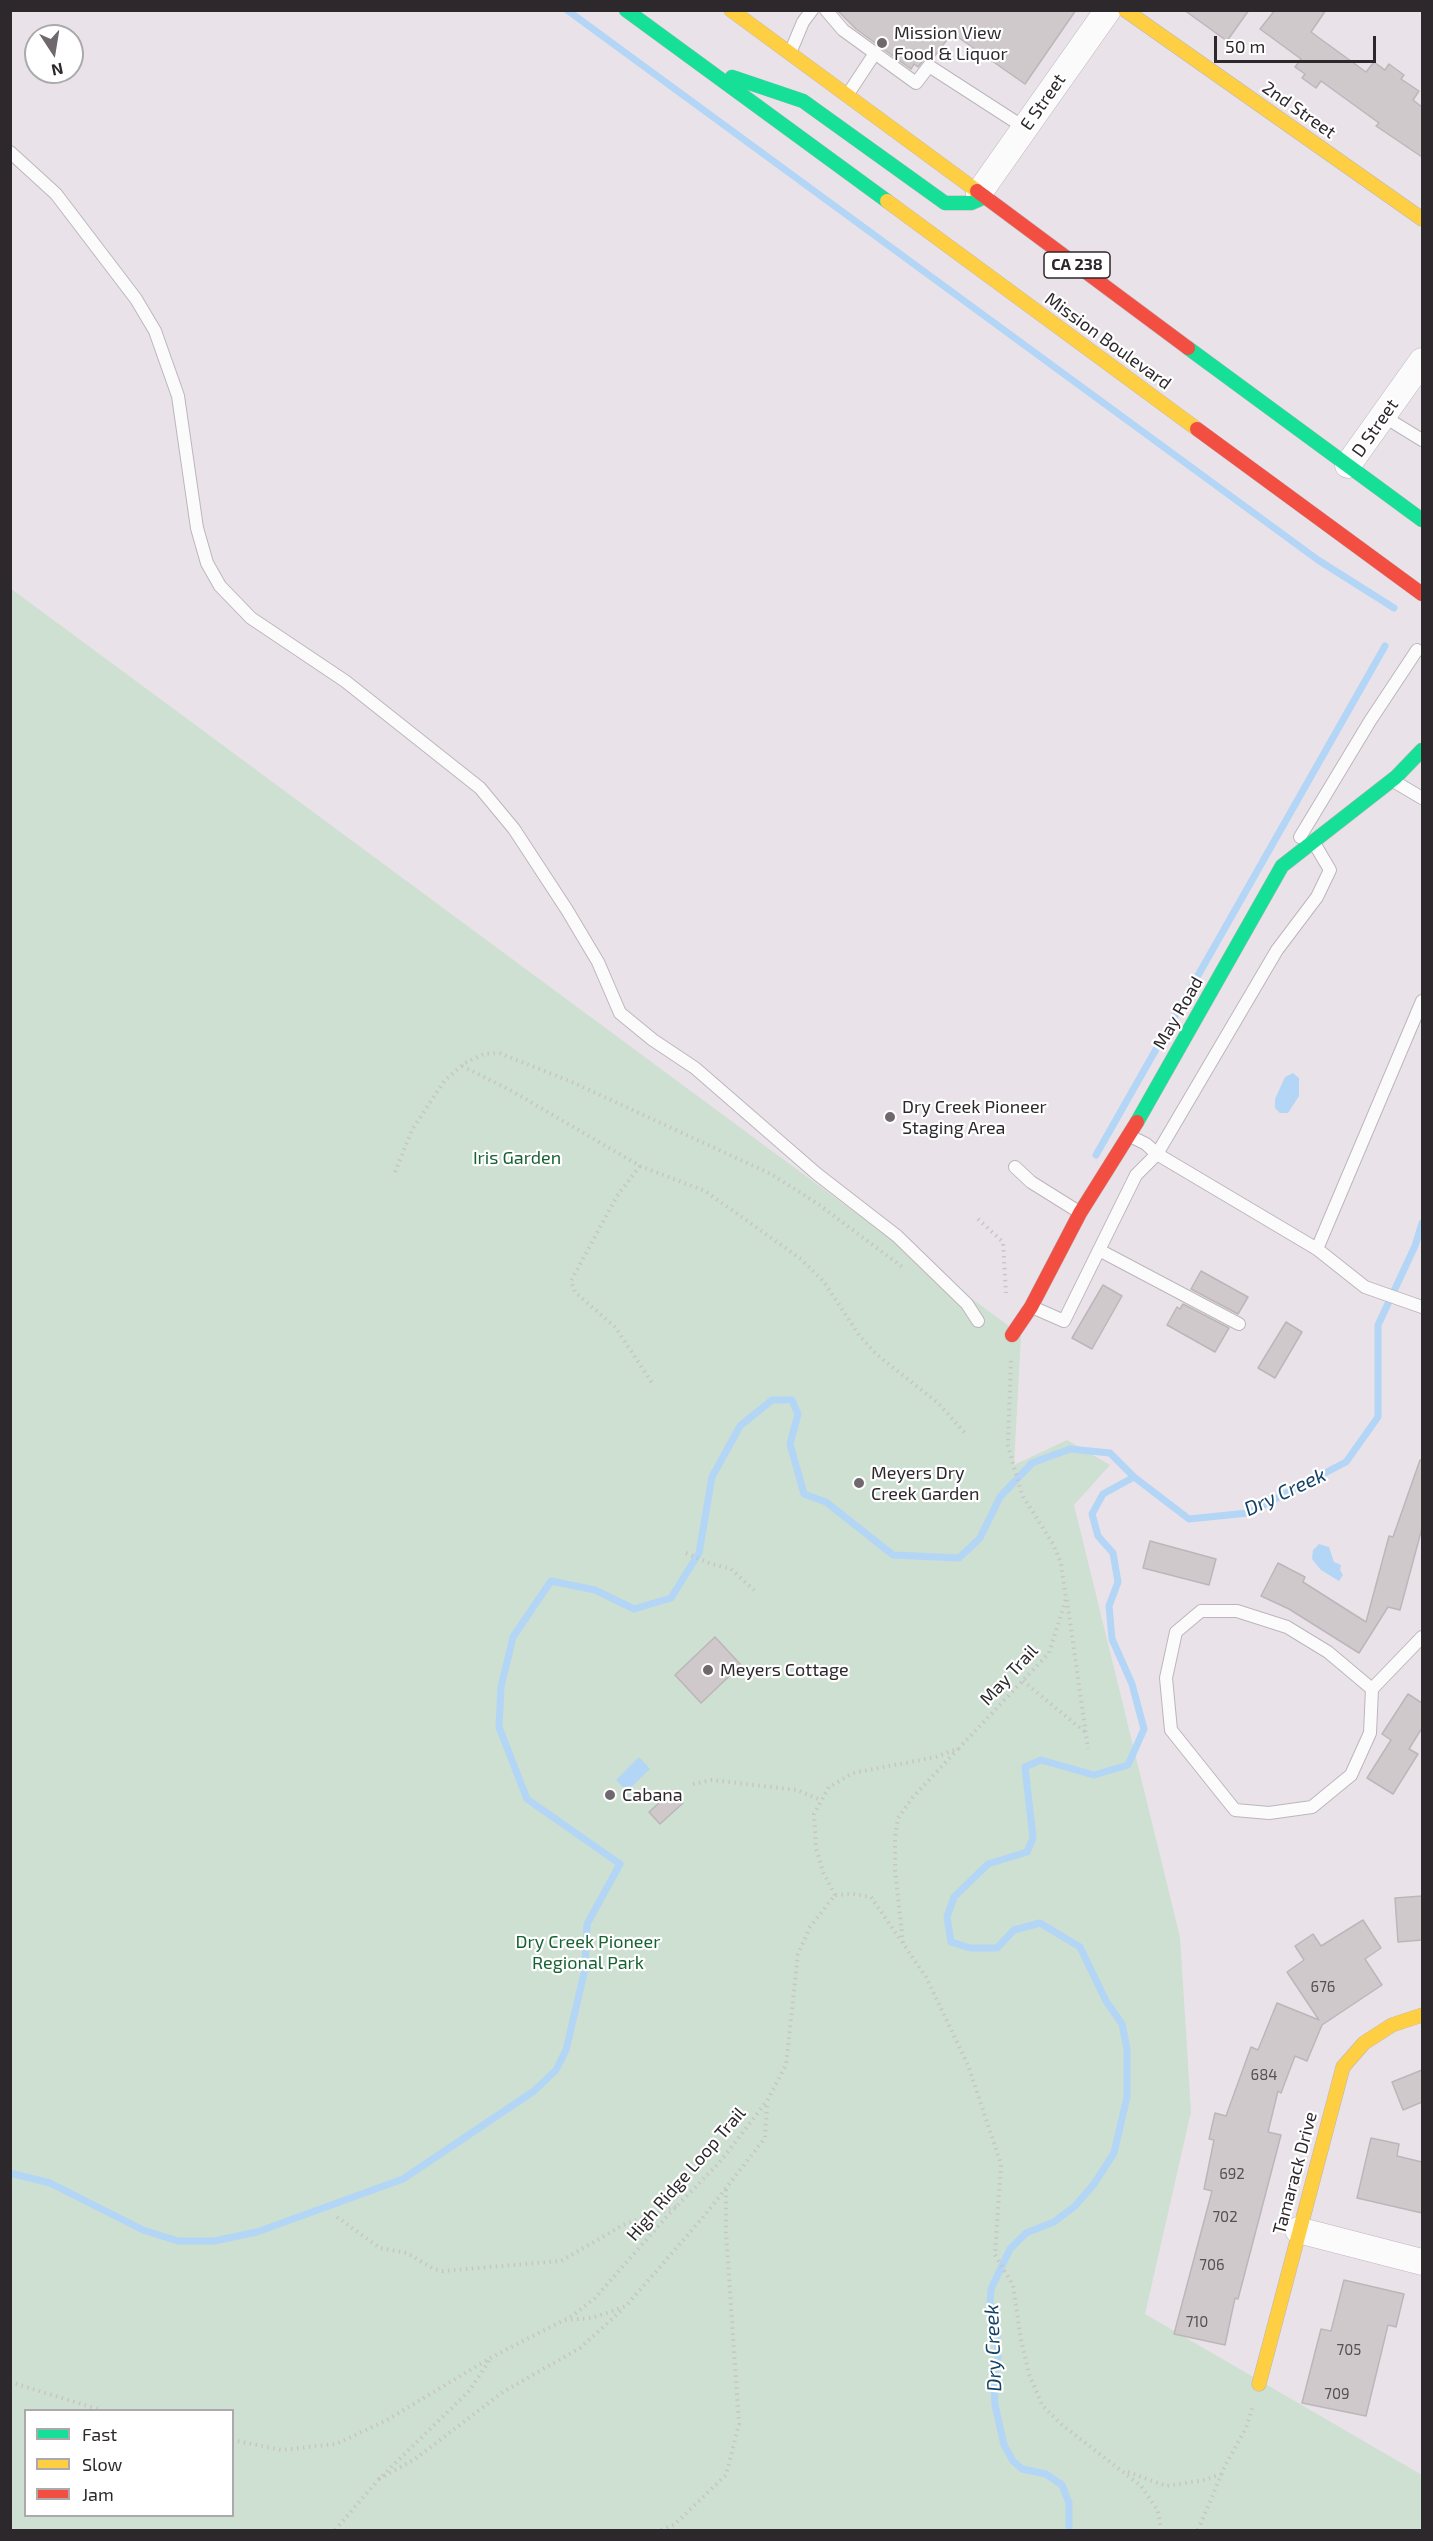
<!DOCTYPE html>
<style>
body{margin:0}
#map{position:relative;width:1433px;height:2541px;overflow:hidden;background:#eae2e9;font-family:"Exo 2",sans-serif}
canvas{display:block}
.frame{position:absolute;inset:0;border:12px solid #2d282c;pointer-events:none}
.legend{position:absolute;left:24px;top:2409px;width:210px;height:108px;box-sizing:border-box;background:#fff;border:2px solid #aba9ab;margin:0;padding:8px 10px;list-style:none;font-size:18px;color:#2d282c}
.legend li{display:flex;align-items:center;gap:12px;height:30px}
.legend b{width:30px;border:2px solid #aba9ab}
.north{position:absolute;left:24px;top:24px;width:60px;height:60px;box-sizing:border-box;background:#fff;border:2px solid #aba9ab;border-radius:50%;rotate:168deg;font-size:16px;font-weight:700;line-height:24px;text-align:center;color:#2d282c}
.north::after{content:'';display:block;margin:auto;width:21px;height:27px;background:#6f696e;clip-path:polygon(50% 0,100% 100%,50% 72%,0 100%)}
.scale{position:absolute;left:1214px;top:36px;width:162px;height:27px;box-sizing:border-box;border:3px solid #2d282c;border-top:0;padding-left:8px;font-size:18px;line-height:21px;white-space:nowrap;color:#2d282c;-webkit-text-stroke:4px #fff;paint-order:stroke}
</style>
<div id="map">
<canvas width="1433" height="2541"></canvas>
<div class="frame"></div>
<ul class="legend">
<li><b style="height:8px;background:#16e098"></b>Fast</li>
<li><b style="height:8px;background:#ffcf43"></b>Slow</li>
<li><b style="height:8px;background:#f24e42"></b>Jam</li>
</ul>
<div class="north">N</div>
<div class="scale">50 m</div>
</div>
<script>
const g = document.querySelector('canvas').getContext('2d');
g.lineJoin = 'round';
function fill(path, color) { g.fillStyle = color; g.fill(path, 'evenodd'); }
const toPath = rows => new Path2D(rows.map(r => 'M' + r).join(''));
function strokePath(path, color, width, dash) { g.strokeStyle = color; g.lineWidth = width; g.lineCap = dash ? 'butt' : 'round'; g.setLineDash(dash || []); g.stroke(path); }
function write(font, color, halo, rows, align = 'center') {
  g.font = font + ' "Exo 2",sans-serif'; g.lineWidth = 4.5; g.setLineDash([]); g.textBaseline = 'middle'; g.strokeStyle = halo; g.fillStyle = color; for (const [text, x, y, turn = 0] of rows) {
    g.save(); g.translate(x, y); g.rotate((+turn || 0) * Math.PI / 180); g.textAlign = isNaN(turn) ? turn : align; if (halo) g.strokeText(text, 0, 0); g.fillText(text, 0, 0); g.restore();
  }
}
fill(toPath([
 [10,588,1021,1335,1014,1465,1067,1440,1110,1465,1074,1505,1180,1937,1191,2112,1145,2314,1422,2475,1422,2530,11,2530],
 [26,2410,232,2410,232,2516,26,2516]
]), '#cde0d1');
fill(toPath([
 [1293,1073,1299,1078,1299,1096,1288,1113,1280,1113,1275,1108,1275,1099,1285,1077],
 [1319,1544,1329,1547,1334,1562,1341,1565,1340,1570,1343,1575,1339,1581,1321,1570,1312,1559,1313,1550],
 [639,1757,650,1769,627,1791,616,1780]
]), '#b3d5f6');
strokePath(toPath([
 [567,10,1318,560,1394,608],
 [1096,1155,1385,646],
 [10,2173,50,2183,143,2230,178,2241,214,2241,257,2232,403,2179,534,2091,556,2070,566,2050,585,1969,587,1924,620,1864,527,1799,499,1727,501,1687,513,1637,551,1581,595,1590,634,1609,671,1598,699,1553,712,1477,740,1426,772,1400,792,1400,798,1414,790,1444,804,1494,826,1502,893,1555,959,1558,980,1538,1000,1497,1032,1463,1070,1449,1110,1453,1134,1477,1189,1519,1248,1513,1346,1462,1378,1417,1378,1325,1415,1246,1422,1223],
 [1069,2530,1069,2503,1062,2485,1046,2474,1022,2469,1013,2461,1004,2445,995,2405,994,2377,998,2358,997,2336,990,2303,991,2289,1010,2249,1026,2233,1054,2222,1075,2206,1094,2184,1114,2153,1127,2097,1127,2049,1122,2024,1106,2001,1080,1947,1040,1923,1014,1930,997,1948,970,1948,951,1942,947,1917,954,1897,988,1864,1027,1852,1033,1838,1025,1767,1041,1760,1094,1775,1128,1765,1144,1729,1132,1684,1112,1639,1109,1606,1118,1582,1113,1553,1098,1536,1092,1514,1103,1494,1134,1477]
]), '#b3d5f6', 7);
const building = toPath([
 [837,10,1076,10,1025,84,952,33,934,57,929,53,918,67,914,64,911,69,856,29,837,10],
 [1184,10,1249,10,1227,41,1184,10],
 [1275,10,1326,10,1311,32,1366,72,1374,62,1385,70,1389,64,1404,75,1401,79,1419,91,1413,100,1422,107,1422,157,1376,126,1379,123,1321,81,1316,88,1302,78,1305,74,1295,67,1301,59,1260,29,1275,10],
 [1201,1271,1248,1297,1238,1314,1191,1289,1201,1271],
 [1103,1285,1122,1296,1092,1349,1072,1338,1103,1285],
 [1183,1304,1229,1328,1215,1352,1167,1325,1177,1307,1180,1309,1183,1304],
 [1286,1322,1302,1332,1275,1378,1258,1368,1286,1322],
 [1420,1460,1422,1461,1422,1528,1400,1610,1388,1607,1359,1653,1289,1609,1261,1596,1278,1563,1305,1577,1303,1582,1366,1622,1389,1536,1393,1537,1420,1460],
 [1150,1541,1216,1559,1209,1585,1143,1568,1150,1541],
 [715,1637,741,1665,701,1703,675,1675,715,1637],
 [1408,1694,1422,1703,1422,1728,1409,1749,1418,1754,1393,1794,1367,1778,1391,1740,1382,1734,1408,1694],
 [672,1791,683,1803,660,1824,649,1812,672,1791],
 [1422,1896,1422,1940,1398,1942,1395,1898,1422,1896],
 [1363,1920,1381,1948,1365,1959,1382,1985,1322,2025,1307,2061,1295,2056,1281,2093,1278,2091,1268,2132,1281,2135,1238,2299,1235,2298,1225,2345,1174,2334,1212,2191,1204,2189,1214,2140,1209,2139,1215,2113,1226,2116,1251,2047,1258,2050,1277,2003,1319,2020,1287,1972,1304,1960,1295,1946,1313,1934,1321,1946,1363,1920],
 [1422,2070,1422,2102,1403,2110,1392,2082,1422,2070],
 [1371,2138,1399,2144,1397,2156,1422,2162,1422,2213,1357,2198,1371,2138],
 [1344,2280,1404,2294,1396,2327,1388,2325,1366,2416,1302,2403,1321,2329,1331,2331,1344,2280]
]);
fill(building, '#d0c9cb');
strokePath(building, '#bdb6b9', 1.5);
const lane = toPath([
 [826,10,843,30,916,83,929,66,1025,128],
 [790,53,803,22,812,10],
 [848,94,875,53],
 [10,152,56,194,136,299,155,331,178,396,197,528,207,563,220,586,251,618,345,681,480,788,514,829,567,910,598,962,620,1013,653,1040,695,1068,817,1174,897,1236,967,1304,978,1321],
 [1383,416,1422,440],
 [1395,782,1422,798],
 [1300,837,1370,721,1417,650],
 [1314,843,1330,870,1317,897,1277,950,1157,1154,1317,1249,1365,1287,1422,1307],
 [1130,1136,1146,1144,1157,1154,1136,1175,1099,1250,1239,1324],
 [1015,1167,1031,1182,1079,1212],
 [1317,1249,1422,1001],
 [1032,1307,1064,1321,1099,1250],
 [1372,1689,1328,1652,1287,1627,1237,1611,1201,1611,1176,1632,1166,1678,1171,1730,1235,1810,1269,1813,1312,1807,1351,1775,1370,1733,1372,1689,1422,1637]
]);
const street = toPath([
 [979,193,1108,10],
 [1348,465,1422,361],
 [1298,2230,1422,2262]
]);
const fast = toPath([
 [626,10,887,201],
 [732,77,803,101,945,203,971,203,985,197],
 [1188,348,1422,520],
 [1137,1122,1282,866,1396,777,1422,750]
]);
const slow = toPath([
 [731,10,977,191],
 [1125,10,1422,219],
 [887,201,1197,429],
 [1259,2384,1343,2067,1364,2043,1392,2025,1422,2015]
]);
const jam = toPath([
 [977,191,1188,348],
 [1197,429,1422,594],
 [1012,1335,1031,1307,1080,1213,1137,1122]
]);
strokePath(lane, '#bcb6bb', 14);
strokePath(street, '#bcb6bb', 27);
strokePath(fast, '#bcb6bb', 15);
strokePath(slow, '#bcb6bb', 15);
strokePath(jam, '#bcb6bb', 15);
strokePath(toPath([
 [462,1066,510,1090,640,1166,705,1191,801,1259,824,1282,859,1335,876,1354,938,1403,966,1434],
 [640,1166,617,1196,571,1281,575,1292,616,1328,652,1383],
 [395,1172,412,1130,445,1080,465,1063,484,1054,499,1053,572,1082,771,1174,818,1204,905,1269],
 [978,1219,1003,1242,1006,1293],
 [686,1553,711,1564,731,1569,754,1590],
 [1067,1600,1088,1749],
 [1023,1681,1085,1732],
 [693,1784,712,1780,797,1790,821,1800],
 [835,1895,823,1872,816,1848,814,1814,829,1787,853,1773,936,1757,959,1748,1049,1653,1066,1599,1061,1563,1053,1544,1022,1495,1008,1446,1011,1360],
 [903,1943,895,1869,895,1837,898,1818,913,1797,958,1749],
 [337,2217,380,2248,407,2253,434,2269,442,2271,561,2261,623,2225,677,2206],
 [565,2320,592,2318,626,2306,705,2215,765,2138,767,2103],
 [10,2382,101,2410],
 [232,2440,281,2450,336,2444,387,2420,492,2357,572,2316,595,2298,668,2215,719,2163,767,2101,786,2065,798,1954,810,1927,835,1895,853,1894,871,1897,926,1977,968,2065,1001,2164,995,2255,1013,2285,1021,2340,1029,2374,1042,2405,1061,2424,1141,2486,1158,2511,1161,2530],
 [1128,2472,1166,2486,1205,2480,1221,2474],
 [379,2479,415,2459,503,2392,580,2348,623,2309],
 [335,2530,379,2479,469,2391,491,2358],
 [661,2530,674,2525,726,2475,739,2424,726,2232,726,2188],
 [1198,2530,1225,2466,1246,2428,1252,2408]
]), '#c8c5c7', 4, [1.5, 4.5]);
strokePath(lane, '#fcfbfc', 12);
strokePath(street, '#fcfbfc', 26);
strokePath(fast, '#16e098', 14);
strokePath(slow, '#ffcf43', 14);
strokePath(jam, '#f24e42', 14);
for (const [x, y, r, color] of [
 [882,43,6,"#6f696e"],
 [890,1117,6,"#6f696e"],
 [859,1483,6,"#6f696e"],
 [708,1670,6,"#6f696e"],
 [610,1795,6,"#6f696e"]
]) { const dot = new Path2D(); dot.arc(x, y, r, 0, 2 * Math.PI); g.fillStyle = color; g.fill(dot); strokePath(dot, '#fff', 2); }
write('15px', '#565054', null, [
 ["676",1323,1987],
 ["684",1264,2075],
 ["692",1232,2174],
 ["702",1225,2217],
 ["706",1212,2265],
 ["710",1197,2322],
 ["705",1349,2350],
 ["709",1337,2394]
]);
for (const [x, y, w] of [
 [1077,265,66]
]) { const box = new Path2D(); box.roundRect(x - w / 2, y - 13, w, 26, 4.5); g.fillStyle = '#fff'; g.fill(box); strokePath(box, '#2d282c', 1.5); }
write('bold 16px', '#2d282c', null, [
 ["CA 238",1077,265]
]);
write('18px', '#2d282c', '#fff', [
 ["Mission View",894,33],
 ["Food & Liquor",894,54],
 ["Dry Creek Pioneer",902,1107],
 ["Staging Area",902,1128],
 ["Meyers Dry",871,1473],
 ["Creek Garden",871,1494],
 ["Meyers Cottage",720,1670],
 ["Cabana",622,1795]
], 'left');
write('18px', '#2d282c', '#fff', [
 ["E Street",1043,102,-55],
 ["2nd Street",1299,110,35],
 ["Mission Boulevard",1108,341,36],
 ["D Street",1375,428,-55],
 ["May Road",1178,1013,-60],
 ["May Trail",1009,1675,-47],
 ["Tamarack Drive",1295,2173,-75],
 ["High Ridge Loop Trail",686,2174,-49]
]);
write('18px', '#176232', '#fff', [
 ["Iris Garden",517,1158],
 ["Dry Creek Pioneer",588,1942],
 ["Regional Park",588,1963]
]);
write('italic 20px', '#134367', '#fff', [
 ["Dry Creek",1285,1492,-25],
 ["Dry Creek",993,2348,-92]
]);
</script>
